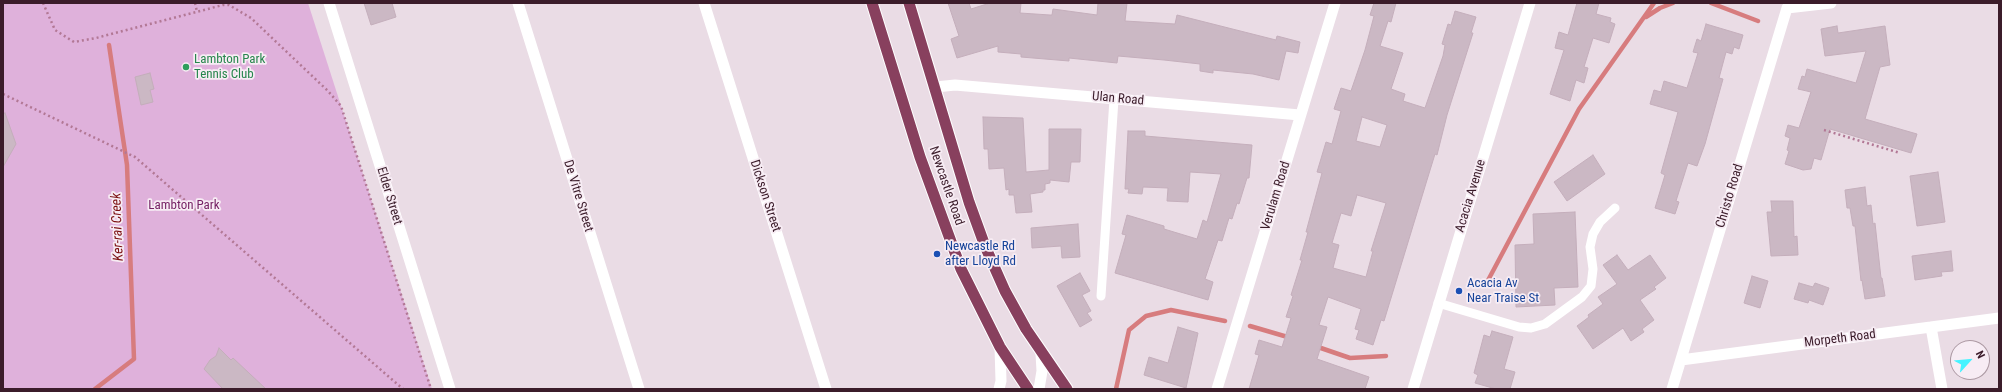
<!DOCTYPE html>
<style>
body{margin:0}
#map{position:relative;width:2002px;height:392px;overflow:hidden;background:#eadce5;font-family:"Roboto Condensed",sans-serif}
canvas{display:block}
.frame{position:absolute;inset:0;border:4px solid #3b1c2a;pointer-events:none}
.north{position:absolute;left:1950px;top:340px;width:40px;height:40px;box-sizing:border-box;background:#f7ecf4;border:1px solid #ac99a3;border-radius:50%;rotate:63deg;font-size:11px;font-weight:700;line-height:16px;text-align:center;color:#3b1c2a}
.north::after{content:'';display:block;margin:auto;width:14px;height:18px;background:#45f3ff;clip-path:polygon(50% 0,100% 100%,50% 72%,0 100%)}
</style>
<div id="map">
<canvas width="2002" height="392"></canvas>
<div class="frame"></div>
<div class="north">N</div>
</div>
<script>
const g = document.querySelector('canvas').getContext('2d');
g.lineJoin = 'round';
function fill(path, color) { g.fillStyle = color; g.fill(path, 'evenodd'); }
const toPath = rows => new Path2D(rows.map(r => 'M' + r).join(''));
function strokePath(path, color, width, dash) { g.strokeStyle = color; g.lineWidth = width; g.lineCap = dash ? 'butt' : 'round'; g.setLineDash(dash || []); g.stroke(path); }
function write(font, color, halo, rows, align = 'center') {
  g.font = font + ' "Roboto Condensed",sans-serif'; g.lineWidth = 3.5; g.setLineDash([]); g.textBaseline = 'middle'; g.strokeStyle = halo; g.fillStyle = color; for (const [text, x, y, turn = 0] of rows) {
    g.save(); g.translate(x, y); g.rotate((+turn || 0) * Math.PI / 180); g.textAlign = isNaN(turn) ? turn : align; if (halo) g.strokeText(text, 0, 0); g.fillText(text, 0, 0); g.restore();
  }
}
fill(toPath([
 [3,3,308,3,432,389,3,389]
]), '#dfb1db');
strokePath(toPath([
 [1711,3,1758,21],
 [1646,17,1660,8,1673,3],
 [1485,286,1579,109,1654,3],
 [1250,326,1291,338],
 [1315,346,1350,358,1386,356],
 [95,389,134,359,127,165,109,45],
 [1116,389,1129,330,1146,316,1171,310,1225,321]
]), '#d77c7e', 4.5);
const building = toPath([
 [364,3,392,3,396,17,371,25,364,3],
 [948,3,969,3,971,9,990,3,1021,3,1020,13,1050,15,1052,15,1053,9,1097,15,1098,3,1127,3,1125,21,1175,24,1177,15,1276,40,1277,36,1300,42,1298,53,1286,51,1279,80,1253,74,1213,70,1213,73,1200,71,1200,64,1164,60,1118,56,1117,63,1069,58,1069,61,1021,57,1021,54,998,52,998,46,957,58,951,39,959,36,948,3],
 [1374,3,1396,3,1391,22,1388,21,1380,46,1403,53,1391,89,1405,94,1403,101,1425,108,1443,56,1445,45,1442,44,1448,24,1451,25,1455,11,1476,17,1471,33,1473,33,1447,115,1437,155,1435,154,1427,180,1384,321,1381,320,1373,345,1356,339,1359,330,1355,329,1361,309,1328,297,1319,325,1327,327,1317,359,1369,377,1365,389,1249,389,1259,355,1255,354,1259,340,1282,347,1291,318,1286,317,1293,296,1291,295,1302,260,1300,260,1308,232,1306,232,1322,173,1317,172,1326,142,1332,144,1341,111,1334,109,1341,88,1351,91,1365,50,1374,16,1370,15,1374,3],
 [1362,117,1387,125,1380,147,1356,141,1362,117],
 [1357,195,1386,203,1371,251,1373,251,1366,277,1333,268,1339,245,1332,243,1341,213,1351,216,1357,195],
 [1577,3,1599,3,1596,14,1611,18,1610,22,1615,24,1609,43,1593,38,1584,67,1588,68,1584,83,1576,80,1570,101,1550,94,1564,50,1555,48,1559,32,1568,35,1577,3],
 [1706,24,1743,35,1739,49,1734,47,1732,54,1726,52,1719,78,1723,79,1705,144,1697,166,1688,163,1676,201,1679,202,1675,214,1655,208,1665,175,1661,173,1678,112,1650,104,1654,90,1661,92,1664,81,1687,88,1698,53,1693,52,1697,39,1701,41,1706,24],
 [1837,26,1838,33,1885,26,1890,65,1880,67,1865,119,1917,134,1911,153,1830,129,1821,160,1814,158,1811,169,1803,170,1785,164,1789,151,1787,150,1790,138,1785,136,1788,125,1799,128,1811,92,1798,89,1802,76,1805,77,1807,69,1856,83,1866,51,1825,56,1821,29,1837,26],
 [150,73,154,89,150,90,153,102,141,105,135,77,150,73],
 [5,113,16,144,3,167,3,114,5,113],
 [983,117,1023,118,1026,172,1049,170,1049,129,1081,129,1080,162,1071,162,1069,182,1050,180,1050,183,1045,184,1045,190,1043,190,1043,192,1030,194,1032,212,1016,213,1014,195,1009,195,1009,189,1006,190,1004,168,989,169,988,149,984,149,983,117],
 [1128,131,1145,131,1145,136,1252,145,1249,178,1247,178,1239,204,1237,203,1232,219,1229,218,1222,241,1218,240,1205,279,1213,282,1208,300,1115,273,1126,235,1122,234,1127,215,1164,226,1164,229,1197,239,1203,220,1207,222,1221,174,1190,172,1188,202,1167,201,1168,188,1143,187,1142,194,1128,193,1129,189,1125,189,1128,131],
 [1593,155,1605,174,1567,201,1554,182,1593,155],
 [1938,172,1945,222,1917,226,1910,176,1938,172],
 [1865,187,1867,206,1871,205,1873,224,1875,223,1881,278,1882,278,1885,296,1865,299,1862,280,1861,281,1855,226,1853,226,1850,208,1847,208,1845,190,1865,187],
 [1771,201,1793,201,1794,237,1797,236,1798,255,1771,256,1767,212,1772,212,1771,201],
 [1575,212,1578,287,1554,288,1555,305,1516,307,1515,245,1534,244,1533,214,1575,212],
 [1078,224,1080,257,1062,258,1061,246,1032,248,1031,228,1078,224],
 [1951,251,1953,271,1941,272,1942,276,1915,280,1912,256,1951,251],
 [1617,255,1628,270,1650,255,1666,278,1654,287,1656,289,1640,300,1654,320,1642,329,1644,332,1631,341,1623,328,1593,349,1577,326,1589,317,1588,315,1603,304,1598,297,1617,284,1603,265,1617,255],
 [1080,273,1090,291,1082,295,1091,311,1087,313,1092,320,1080,327,1057,286,1080,273],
 [1752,276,1768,281,1760,308,1744,303,1752,276],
 [1799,283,1813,287,1815,283,1829,288,1823,305,1809,300,1808,303,1794,299,1799,283],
 [1178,327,1198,333,1186,388,1144,375,1149,357,1168,363,1178,327],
 [1492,331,1513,337,1504,369,1515,372,1510,389,1496,389,1475,383,1478,375,1474,373,1484,335,1490,337,1492,331],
 [219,348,231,360,233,358,266,389,223,389,204,369,210,360,216,356,219,348]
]);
fill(building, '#cbb8c4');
strokePath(building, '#c4aebb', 1);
const trunk = toPath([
 [872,3,920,157,961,269,1000,347,1028,389],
 [909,3,969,202,985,246,1005,291,1026,329,1067,389]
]);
strokePath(trunk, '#fff', 13);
strokePath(toPath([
 [43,3,55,30,74,42,96,38,223,5,229,5,251,18,328,91,341,106,431,389],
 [195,3,197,12],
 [3,94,135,157,403,389],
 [1824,130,1900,153]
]), '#b27895', 2.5, [2, 3]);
strokePath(toPath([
 [1101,296,1114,99],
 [1438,303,1519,327,1531,328,1545,324,1582,297,1591,286,1593,269,1590,247,1593,234,1600,222,1615,208]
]), '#fff', 9);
strokePath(toPath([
 [329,3,450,389],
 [518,3,639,389],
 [704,3,826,389],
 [936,87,955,85,1300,115],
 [1931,327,1942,389],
 [1681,360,1999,318],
 [1217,389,1335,3],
 [1672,389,1787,8,1831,3]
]), '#fff', 11);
strokePath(toPath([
 [999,389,1001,381,1000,347],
 [1039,389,1042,371,1041,354],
 [1413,389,1530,3]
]), '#fff', 11);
strokePath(trunk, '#88405e', 11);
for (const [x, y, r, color] of [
 [186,67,4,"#2e9e5b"],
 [937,254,4,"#1a4fb4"],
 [1459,291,4,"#1a4fb4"]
]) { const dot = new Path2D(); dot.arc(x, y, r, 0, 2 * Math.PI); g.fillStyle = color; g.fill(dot); strokePath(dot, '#f7ecf4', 1.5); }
write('13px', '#27864d', '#f7ecf4', [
 ["Lambton Park",194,60],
 ["Tennis Club",194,75]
], 'left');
write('13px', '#3b1c2a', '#f7ecf4', [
 ["Ulan Road",1118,99,5],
 ["Newcastle Road",946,186,71],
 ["Elder Street",389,196,73],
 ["De Vitre Street",578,196,73],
 ["Dickson Street",765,196,72],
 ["Verulam Road",1276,196,-73],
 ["Acacia Avenue",1471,196,-73],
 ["Christo Road",1730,196,-73],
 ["Morpeth Road",1840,339,-7]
]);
write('13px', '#762265', '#f7ecf4', [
 ["Lambton Park",184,206]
]);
write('13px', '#164399', '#f7ecf4', [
 ["Newcastle Rd",945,247],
 ["after Lloyd Rd",945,262],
 ["Acacia Av",1467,284],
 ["Near Traise St",1467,299]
], 'left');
write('italic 14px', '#7c1112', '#f7ecf4', [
 ["Ker-rai Creek",118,227,-92]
]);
</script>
